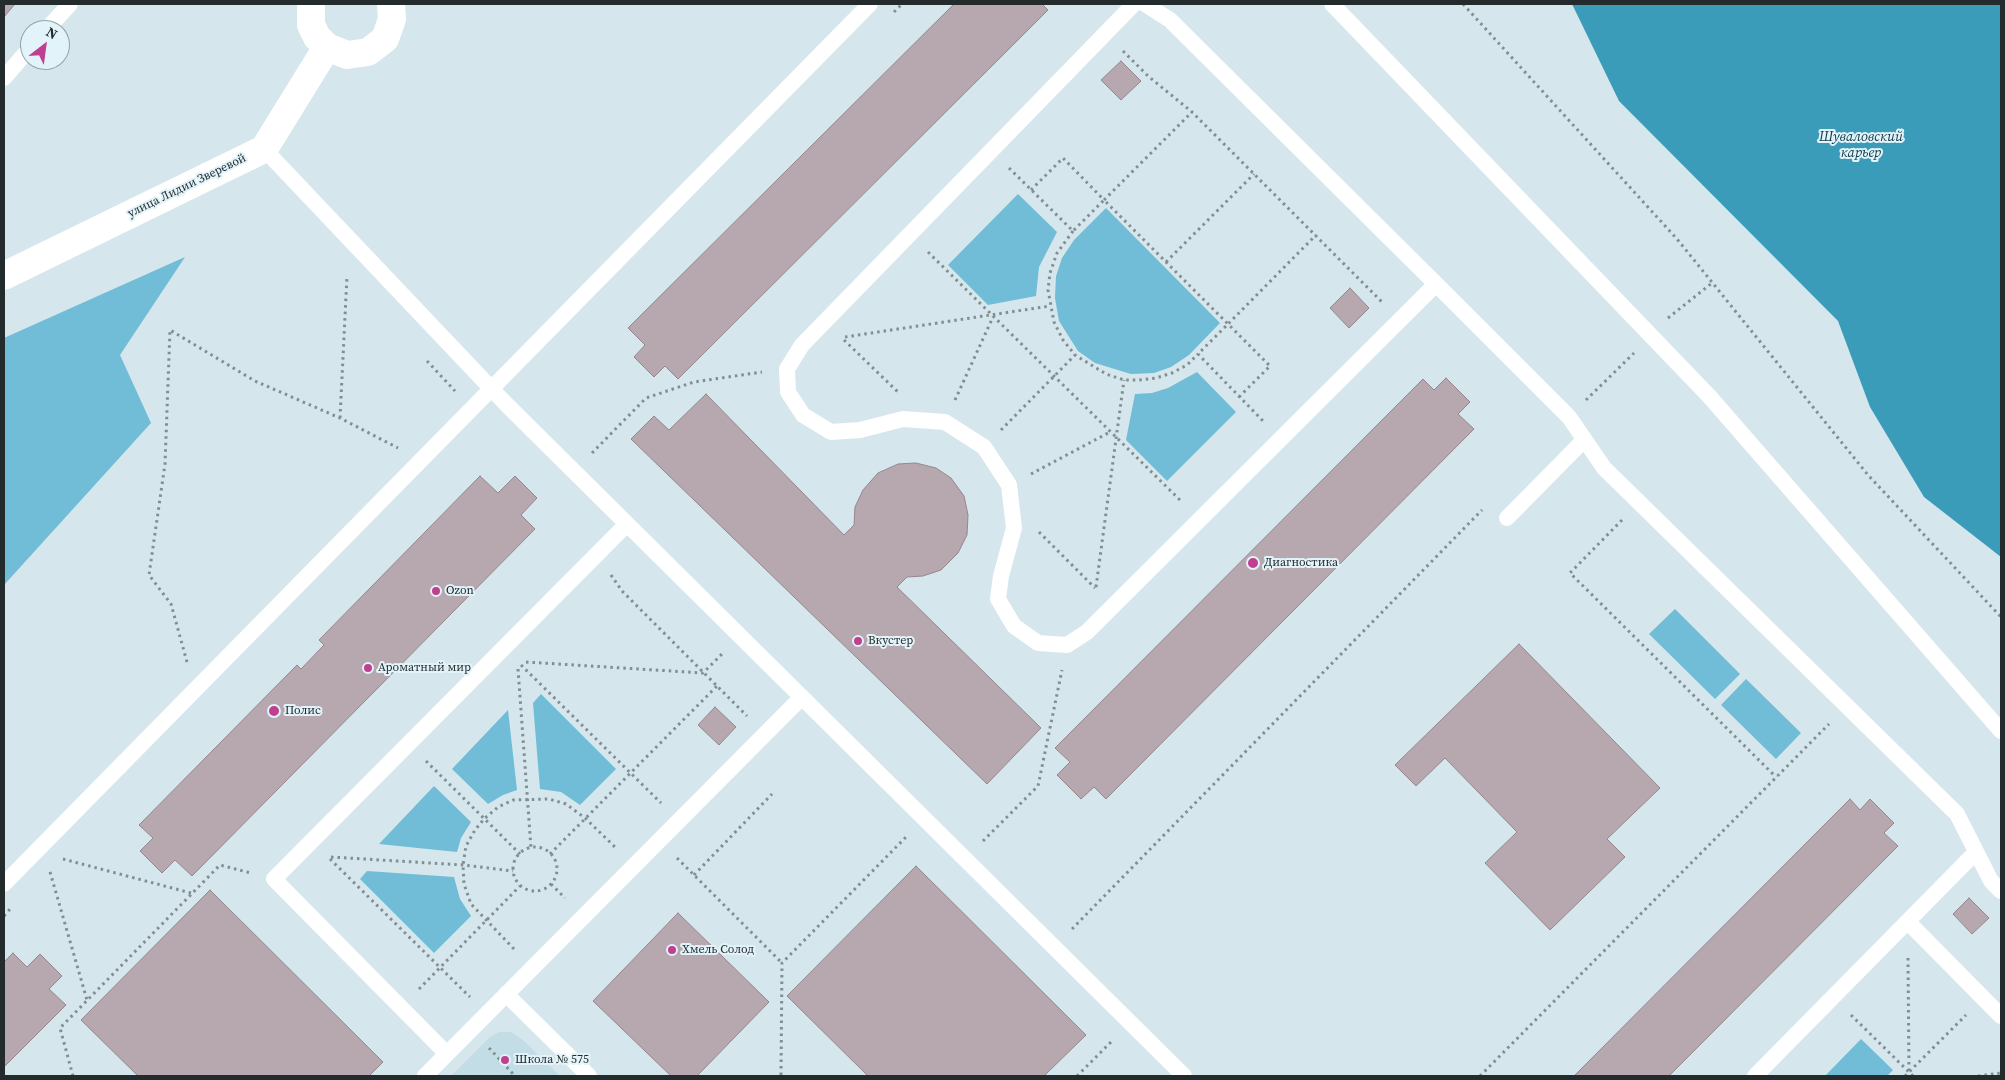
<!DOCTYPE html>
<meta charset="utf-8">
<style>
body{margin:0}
#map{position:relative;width:2005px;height:1080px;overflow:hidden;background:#d5e6ec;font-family:"Source Serif 4",serif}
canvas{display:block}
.frame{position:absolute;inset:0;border:5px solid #242b2d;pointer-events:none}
.north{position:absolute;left:20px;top:20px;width:50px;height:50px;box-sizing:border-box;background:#e2f3fa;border:1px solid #96a3a8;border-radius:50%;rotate:30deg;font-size:14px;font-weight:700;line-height:20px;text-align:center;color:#242b2d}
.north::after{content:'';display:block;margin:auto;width:18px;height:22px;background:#be408e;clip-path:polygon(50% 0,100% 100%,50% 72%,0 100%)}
</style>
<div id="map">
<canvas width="2005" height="1080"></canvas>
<div class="frame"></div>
<div class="north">N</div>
</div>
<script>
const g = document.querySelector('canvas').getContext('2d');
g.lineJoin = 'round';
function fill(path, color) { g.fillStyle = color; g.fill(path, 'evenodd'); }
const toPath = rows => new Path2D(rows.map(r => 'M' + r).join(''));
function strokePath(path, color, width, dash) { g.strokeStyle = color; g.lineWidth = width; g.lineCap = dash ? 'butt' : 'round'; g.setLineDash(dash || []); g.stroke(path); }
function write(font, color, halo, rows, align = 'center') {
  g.font = font + ' "Source Serif 4",serif'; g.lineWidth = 4; g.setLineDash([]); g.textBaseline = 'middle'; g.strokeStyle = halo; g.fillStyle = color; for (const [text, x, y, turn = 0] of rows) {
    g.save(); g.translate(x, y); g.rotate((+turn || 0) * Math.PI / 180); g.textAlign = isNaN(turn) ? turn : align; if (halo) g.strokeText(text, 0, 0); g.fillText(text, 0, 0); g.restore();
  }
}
fill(toPath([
 [500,1032,511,1032,523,1040,560,1076,451,1076,490,1037]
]), '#c3dde7');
fill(toPath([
 [1018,194,1057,232,1039,267,1036,296,988,305,948,265],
 [1106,208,1220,323,1189,355,1171,367,1154,373,1131,374,1095,363,1078,351,1059,321,1055,298,1056,276,1062,258,1074,240],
 [185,257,120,355,151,423,4,585,4,338],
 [1197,372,1236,412,1167,481,1126,440,1135,394,1152,393,1168,388],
 [1675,609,1740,674,1715,699,1649,634],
 [1746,679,1801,733,1776,759,1721,705],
 [541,694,616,769,580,805,561,792,540,789,533,703],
 [508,710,517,790,503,795,488,804,452,769],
 [434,786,471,822,461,838,457,852,379,844],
 [367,871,454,877,460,899,471,916,434,953,360,879],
 [1861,1039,1893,1070,1887,1076,1825,1076]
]), '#71bcd6');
fill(toPath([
 [1572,4,2001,4,2001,557,1924,497,1870,407,1838,321,1619,101]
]), '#3b9cba');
const building = toPath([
 [4,4,15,4,4,17,4,4],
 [954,4,1042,4,1048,10,678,379,665,366,654,377,634,357,645,345,628,328,954,4],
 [1121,61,1141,81,1121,100,1101,80,1121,61],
 [1350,288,1369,308,1349,328,1330,308,1350,288],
 [1446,378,1470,402,1458,414,1474,429,1106,799,1094,787,1081,799,1057,775,1070,762,1055,748,1423,379,1434,390,1446,378],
 [706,394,844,535,854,525,855,507,863,490,878,473,898,464,916,463,936,468,951,478,964,496,968,515,967,535,958,553,941,570,923,576,907,577,897,587,1041,728,987,784,631,439,654,416,669,430,706,394],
 [480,476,498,493,515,476,537,498,521,515,535,529,192,876,175,860,162,873,140,851,153,838,139,825,297,665,301,669,324,645,319,640,480,476],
 [1519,644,1660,788,1607,839,1625,857,1550,930,1485,863,1517,832,1445,758,1416,786,1395,765,1519,644],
 [715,707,736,727,719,745,698,725,715,707],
 [1850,799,1860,810,1870,799,1894,823,1884,833,1898,846,1669,1076,1574,1076,1850,799],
 [916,866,1086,1035,1044,1076,868,1076,787,996,916,866],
 [210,890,383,1062,369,1076,138,1076,81,1020,210,890],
 [1969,898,1989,918,1972,934,1953,914,1969,898],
 [678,913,769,1002,697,1076,671,1076,593,1001,678,913],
 [13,953,27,967,40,954,62,976,49,989,66,1005,4,1067,4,962,13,953]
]);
fill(building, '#b7a8b0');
strokePath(building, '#95868e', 1);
strokePath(toPath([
 [1463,4,1677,239,1868,475,2001,617],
 [894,12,902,4],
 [1123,51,1148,76,1192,112,1382,302],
 [1009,168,1073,231,1104,200,1228,324,1198,354,1264,422],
 [1031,190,1063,158,1104,200,1192,112],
 [1073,231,1057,253,1050,273,1048,290,1054,322,1063,340,1075,355,1106,374,1124,380,1139,380,1156,378,1172,373,1187,365,1198,354],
 [928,252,1182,502],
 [1166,262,1254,174],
 [1668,318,1712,283],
 [845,337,1050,306],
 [844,340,900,394],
 [427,361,455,391],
 [1239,397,1270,366,1228,324,1316,235],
 [955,400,993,317],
 [1586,400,1634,353],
 [340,418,347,276],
 [1001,430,1075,355],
 [592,453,646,398,694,382,762,372],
 [1031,474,1110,432],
 [1622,520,1570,573,1776,777],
 [1039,532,1095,588],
 [611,575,622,591,747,716],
 [1096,587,1124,380],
 [187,662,171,604,149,575,165,464,170,330,255,381,340,418,398,448],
 [526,662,703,673,722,654],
 [521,665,661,803],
 [518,669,531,848],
 [426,761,520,854],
 [983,841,1038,786,1062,670],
 '513 869a22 22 0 1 1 44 0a22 22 0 1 1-44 0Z',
 [550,854,717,686],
 [331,857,463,865,513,871],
 [677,858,782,963],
 [63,859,191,893],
 [330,859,470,997],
 [50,872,87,1000],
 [694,875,772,794],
 [551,884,565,898],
 [4,916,10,909],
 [1072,929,1482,510],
 [514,949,471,904,464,884,463,865,466,846,475,830,484,819,498,807,513,800,549,799,566,804,585,818,616,848],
 [1908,958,1909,1072],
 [419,989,520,886],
 [1851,1015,1913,1076],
 [489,1048,515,1076],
 [781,1075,782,963,906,837],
 [73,1076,60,1028,220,865,251,873],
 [1077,1076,1112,1041],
 [1480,1076,1829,724],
 [1905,1076,1966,1015],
 [1978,1076,2001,1073]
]), '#828e93', 3, [2.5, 4]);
strokePath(toPath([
 [1134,4,802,345,787,369,788,392,803,415,831,432,860,430,903,419,945,422,984,447,1009,485,1014,528,1001,576,998,599,1014,626,1038,643,1067,645,1087,632,1436,284],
 [1145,4,1170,20,1436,284,1569,417,1604,468,1957,814,1991,881,2001,891],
 [1332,4,1709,396,2001,731],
 [46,30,70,4],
 [4,78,30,48],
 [264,149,506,404,1184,1076],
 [1507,518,1584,440],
 [4,884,870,4],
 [1908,922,2001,1016],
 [506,994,589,1076],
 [447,1054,274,879,627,524],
 [425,1076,802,697],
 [1755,1076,1976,852]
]), '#fff', 16);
strokePath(toPath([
 [311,4,311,25,317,37,327,47,347,55,368,52,385,39,392,19,391,4],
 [4,276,264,149,327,47]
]), '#fff', 28);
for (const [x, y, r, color] of [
 [1253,563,6,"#be408e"],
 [436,591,5,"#be408e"],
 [858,641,5,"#be408e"],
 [368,668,5,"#be408e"],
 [274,711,6,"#be408e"],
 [672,950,5,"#be408e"],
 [505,1060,5,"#be408e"]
]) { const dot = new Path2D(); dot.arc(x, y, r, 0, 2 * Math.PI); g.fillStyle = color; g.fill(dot); strokePath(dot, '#e2f3fa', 2); }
write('12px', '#242b2d', '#e2f3fa', [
 ["улица Лидии Зверевой",187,186,-26]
]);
write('12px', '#242b2d', '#e2f3fa', [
 ["Диагностика",1264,563],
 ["Ozon",446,591],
 ["Вкустер",868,641],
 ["Ароматный мир",378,668],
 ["Полис",285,711],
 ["Хмель Солод",682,950],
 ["Школа № 575",515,1060]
], 'left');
write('italic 14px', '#0f3a48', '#e2f3fa', [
 ["Шуваловский",1861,137],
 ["карьер",1861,153]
]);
</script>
